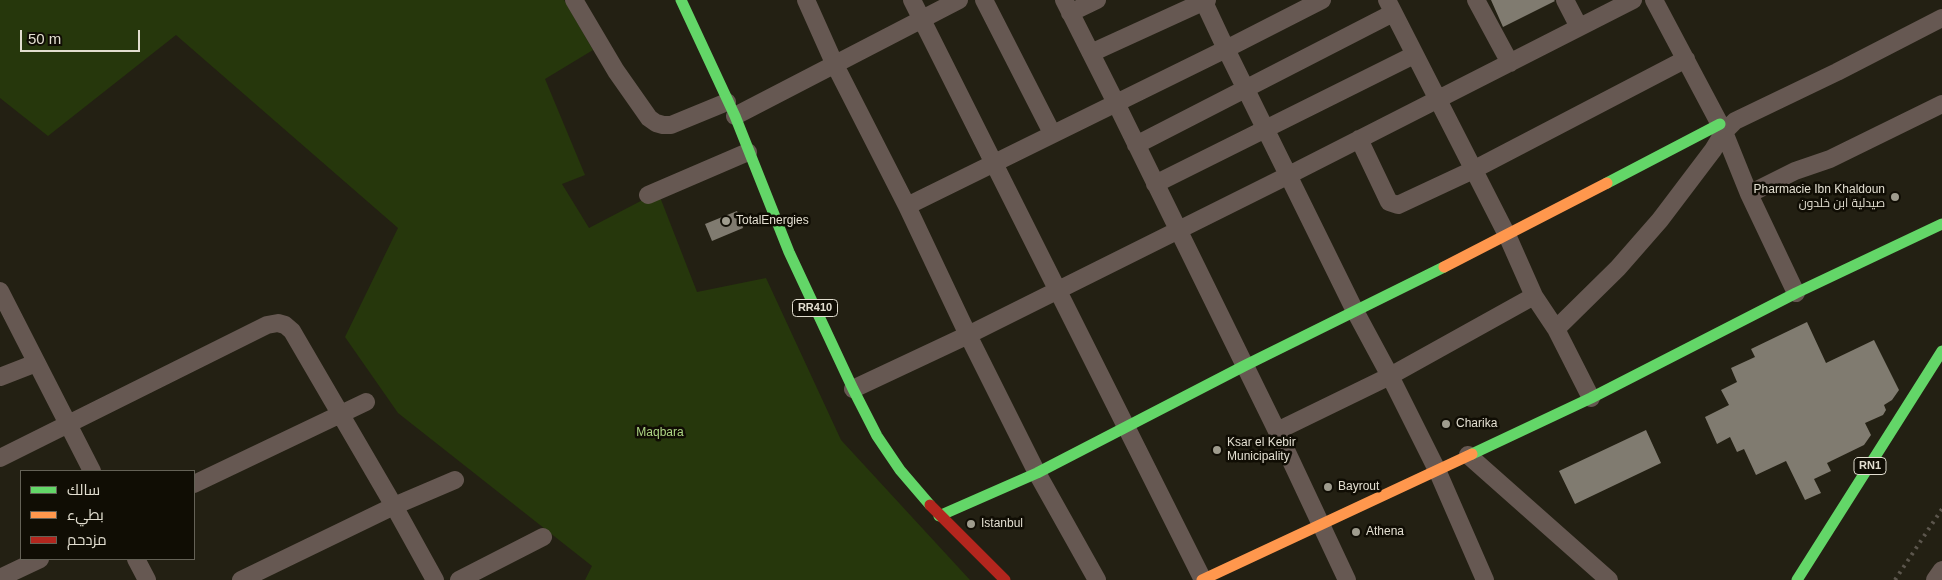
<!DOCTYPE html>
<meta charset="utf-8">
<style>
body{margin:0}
#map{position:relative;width:1942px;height:580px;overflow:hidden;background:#232013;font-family:Arial,Cairo,sans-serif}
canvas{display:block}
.legend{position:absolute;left:20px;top:470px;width:175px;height:90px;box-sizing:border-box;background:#100d04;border:1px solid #646156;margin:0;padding:6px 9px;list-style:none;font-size:15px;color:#e2ded0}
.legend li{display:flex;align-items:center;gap:10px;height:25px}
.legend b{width:25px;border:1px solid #646156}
.scale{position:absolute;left:20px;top:30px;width:120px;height:22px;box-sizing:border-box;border:2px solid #e2ded0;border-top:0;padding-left:6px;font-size:15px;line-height:18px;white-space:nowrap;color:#e2ded0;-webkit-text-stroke:4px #100d04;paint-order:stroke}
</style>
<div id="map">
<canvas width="1942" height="580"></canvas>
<ul class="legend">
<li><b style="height:6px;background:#63d668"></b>سالك</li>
<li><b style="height:6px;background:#ff974d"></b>بطيء</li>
<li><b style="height:6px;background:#b3261e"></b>مزدحم</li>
</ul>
<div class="scale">50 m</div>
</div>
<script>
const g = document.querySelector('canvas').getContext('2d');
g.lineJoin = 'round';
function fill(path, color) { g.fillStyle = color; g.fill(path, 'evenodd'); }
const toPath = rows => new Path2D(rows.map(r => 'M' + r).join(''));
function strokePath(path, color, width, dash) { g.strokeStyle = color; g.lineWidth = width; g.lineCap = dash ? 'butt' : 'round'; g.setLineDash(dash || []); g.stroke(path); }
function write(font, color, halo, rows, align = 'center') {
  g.font = font + ' Arial,Cairo,sans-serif'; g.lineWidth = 5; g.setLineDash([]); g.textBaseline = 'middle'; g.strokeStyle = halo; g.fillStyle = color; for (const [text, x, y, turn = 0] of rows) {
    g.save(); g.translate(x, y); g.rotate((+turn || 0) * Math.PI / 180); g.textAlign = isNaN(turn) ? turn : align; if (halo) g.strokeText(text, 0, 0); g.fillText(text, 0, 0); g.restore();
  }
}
fill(toPath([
 [0,0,564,0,593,50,545,79,585,175,562,184,589,228,658,192,697,292,766,278,841,440,970,580,585,580,592,566,398,413,345,337,398,228,176,35,48,136,0,98]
]), '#26370c');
fill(toPath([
 [1491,0,1554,0,1555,1,1503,27],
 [737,211,743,228,712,241,705,224],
 [1807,322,1826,363,1874,340,1899,390,1892,400,1884,405,1886,410,1883,415,1865,423,1871,435,1864,445,1827,463,1831,471,1814,479,1821,493,1805,500,1786,461,1756,475,1744,449,1737,452,1730,437,1717,444,1705,417,1729,405,1721,390,1737,382,1731,368,1755,357,1751,349],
 [1646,430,1661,463,1575,504,1559,471]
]), '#807b70');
strokePath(toPath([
 [574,0,616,71,649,118,656,123,663,125,671,125,727,102],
 [806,0,835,65,907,206,968,335,1037,473,1097,580],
 [912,0,1203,580],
 [984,0,1052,133],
 [1064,0,1116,103,1277,431,1347,580],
 [1203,0,1226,49,1355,311,1390,376,1437,470,1485,580],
 [1387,0,1507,235,1534,296,1556,329,1591,398],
 [1476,0,1510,63],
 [1565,0,1579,27],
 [1654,0,1724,132,1749,194,1796,293],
 [1070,13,1097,0],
 [1091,53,1207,0],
 [735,116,959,0],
 [1359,139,1389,202,1398,205,1473,170,1686,59],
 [1136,145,1393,13],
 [1155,184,1414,55],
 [1749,194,1795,171,1830,159,1942,104],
 [648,195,748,152],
 [907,206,1226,49,1322,0],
 [0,291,92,471],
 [1556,329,1618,268,1660,220,1713,150,1724,132,1735,121,1837,72,1942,18],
 [0,377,36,363],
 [853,389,968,335,1289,175,1633,0],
 [1277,431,1390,376,1534,296],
 [1468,455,1609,580],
 [0,458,267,325,278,323,285,325,292,331,394,506,435,580],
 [194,484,366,402],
 [136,559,147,580],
 [0,578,40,559],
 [241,580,394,506,455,480],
 [459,580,543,537],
 [1935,580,1942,570]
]), '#665852', 18);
strokePath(toPath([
 [681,0,735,116,789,252,853,389,877,436,900,470,930,505],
 [1607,183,1720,124],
 [1472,454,1591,398,1796,293,1942,224],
 [939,516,1037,473,1244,366,1444,267],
 [1797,580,1942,351]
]), '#63d668', 11);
strokePath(toPath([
 [1444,267,1607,183],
 [1202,580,1472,454]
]), '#ff974d', 11);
strokePath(toPath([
 [930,505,1005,580]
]), '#b3261e', 11);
strokePath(toPath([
 [1895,580,1942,509]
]), '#5c564d', 4, [2.5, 5]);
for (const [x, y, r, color] of [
 [1895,197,5,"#9f9c8e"],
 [726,221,5,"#9f9c8e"],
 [1446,424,5,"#9f9c8e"],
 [1217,450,5,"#9f9c8e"],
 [1328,487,5,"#9f9c8e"],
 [971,524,5,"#9f9c8e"],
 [1356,532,5,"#9f9c8e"]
]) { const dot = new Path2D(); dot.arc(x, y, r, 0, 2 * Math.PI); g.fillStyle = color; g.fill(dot); strokePath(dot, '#100d04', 2); }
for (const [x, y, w] of [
 [815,308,45],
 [1870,466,32]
]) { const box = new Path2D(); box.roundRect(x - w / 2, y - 8.5, w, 17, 4); g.fillStyle = '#100d04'; g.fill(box); strokePath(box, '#e2ded0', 1); }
write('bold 11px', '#e2ded0', null, [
 ["RR410",815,308],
 ["RN1",1870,466]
]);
write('12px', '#e2ded0', '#100d04', [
 ["Pharmacie Ibn Khaldoun",1885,190,"right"],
 ["صيدلية ابن خلدون",1885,204,"right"],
 ["TotalEnergies",736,221],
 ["Charika",1456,424],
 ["Ksar el Kebir",1227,443],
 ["Municipality",1227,457],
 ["Bayrout",1338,487],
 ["Istanbul",981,524],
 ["Athena",1366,532]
], 'left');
write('12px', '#aed684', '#100d04', [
 ["Maqbara",660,433]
]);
</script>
